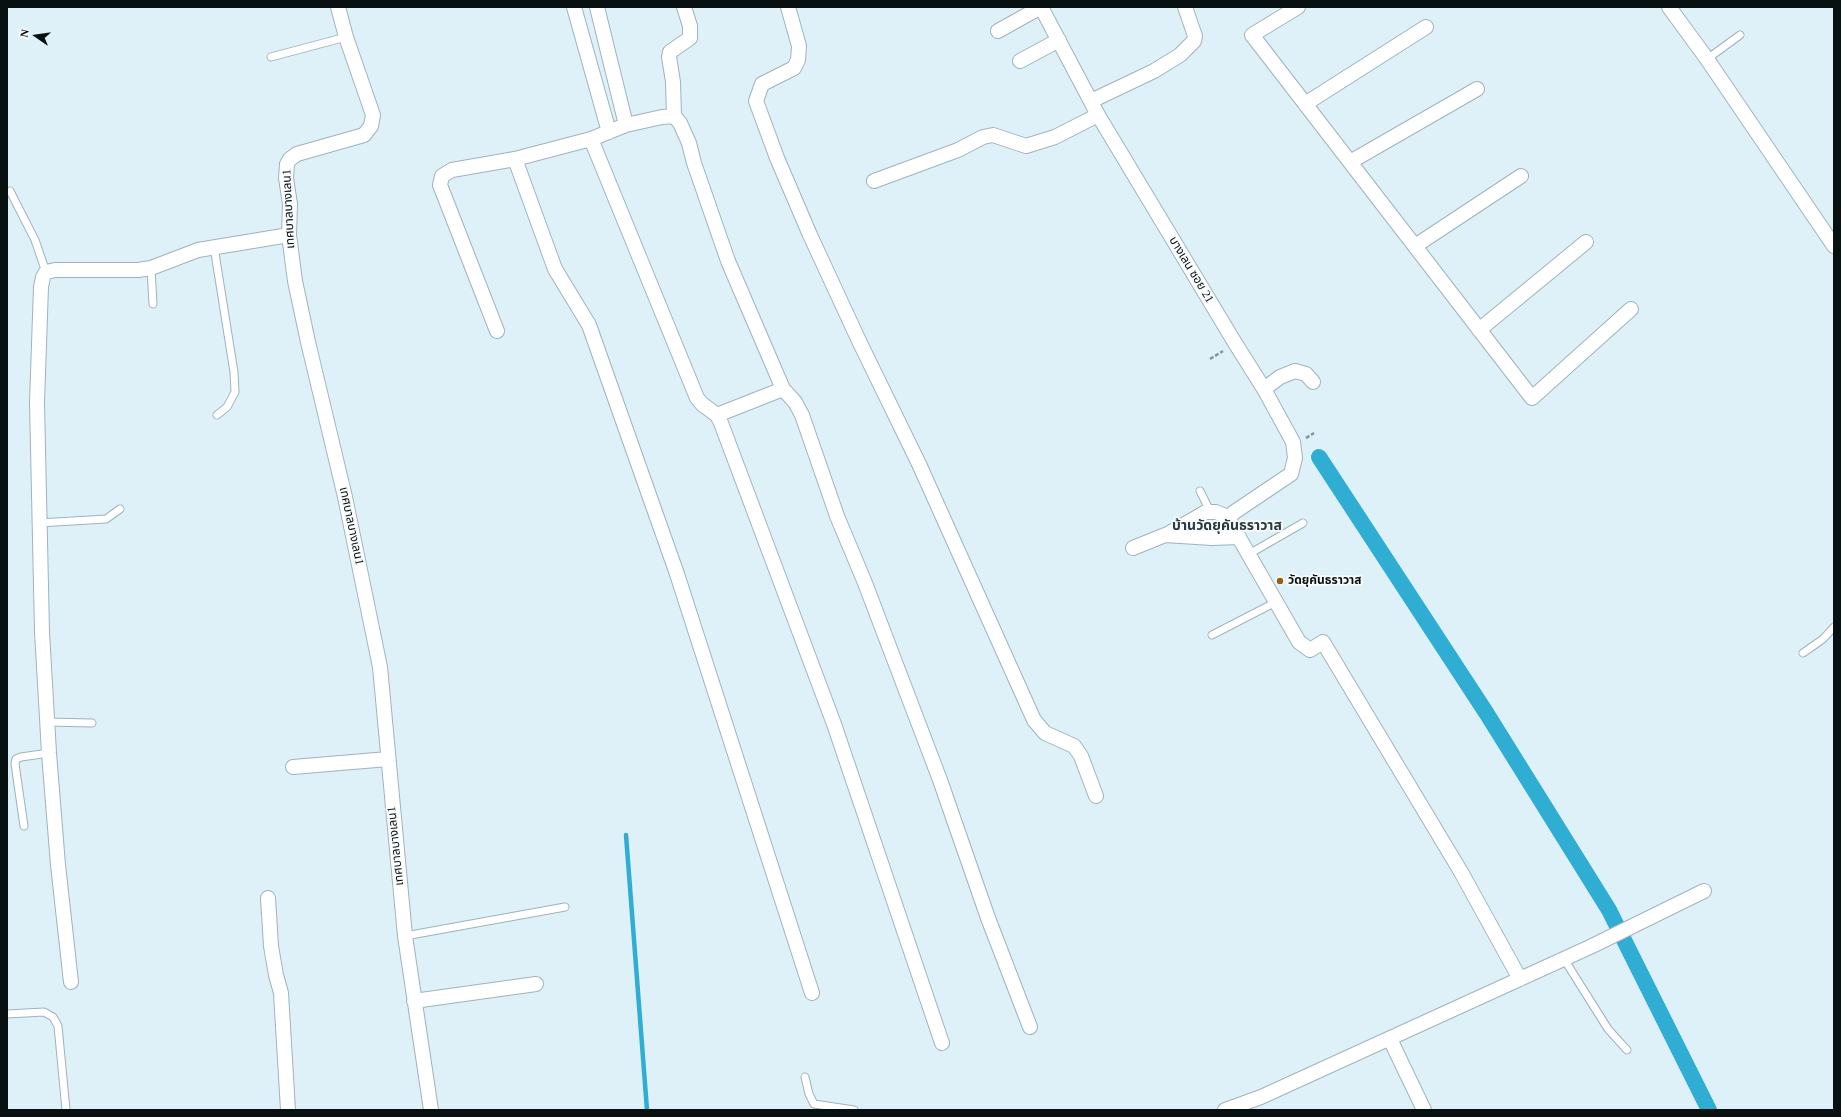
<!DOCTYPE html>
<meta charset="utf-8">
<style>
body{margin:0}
#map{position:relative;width:1841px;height:1117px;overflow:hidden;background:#def1f9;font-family:"Times New Roman",serif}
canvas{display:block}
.frame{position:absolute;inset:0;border:8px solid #091012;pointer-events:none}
.north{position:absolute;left:16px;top:16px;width:40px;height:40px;-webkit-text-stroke:3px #f8fcfd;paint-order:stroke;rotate:283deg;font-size:11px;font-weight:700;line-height:16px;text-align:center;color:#091012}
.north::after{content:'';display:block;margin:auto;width:14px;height:18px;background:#091012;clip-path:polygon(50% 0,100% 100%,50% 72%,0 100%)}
</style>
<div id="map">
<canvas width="1841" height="1117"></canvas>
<div class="frame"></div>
<div class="north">N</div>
</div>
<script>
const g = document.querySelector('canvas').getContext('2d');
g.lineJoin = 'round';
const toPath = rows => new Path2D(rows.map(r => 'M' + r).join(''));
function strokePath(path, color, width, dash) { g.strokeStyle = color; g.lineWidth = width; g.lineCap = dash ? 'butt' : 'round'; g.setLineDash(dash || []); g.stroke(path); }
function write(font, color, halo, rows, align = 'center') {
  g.font = font + ' "Times New Roman","Noto Sans Thai",serif'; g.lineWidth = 3.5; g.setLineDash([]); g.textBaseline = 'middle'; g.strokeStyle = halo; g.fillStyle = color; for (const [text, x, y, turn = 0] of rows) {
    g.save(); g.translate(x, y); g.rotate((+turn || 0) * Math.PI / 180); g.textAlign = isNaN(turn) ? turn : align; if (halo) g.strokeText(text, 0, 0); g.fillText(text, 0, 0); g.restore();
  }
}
strokePath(toPath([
 [626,835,647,1110]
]), '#30add2', 4.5);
strokePath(toPath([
 [1319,457,1487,714,1609,910,1709,1110]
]), '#30add2', 16);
const service = toPath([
 [271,57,346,37],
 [1707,59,1740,35],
 [10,191,35,240,46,272],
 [214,247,234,372,235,392,227,407,217,415],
 [151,268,153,304],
 [1200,491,1210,511],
 [39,523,106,519,120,509],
 [1249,554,1303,523],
 [1212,635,1276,602],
 [1803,653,1823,639,1834,627],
 [47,722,92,723],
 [24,826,15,764,16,759,21,757,49,753],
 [405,936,565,907],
 [1564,959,1608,1029,1627,1050],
 [7,1014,44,1012,53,1017,58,1026,66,1110],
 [805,1077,809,1094,814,1104,854,1110]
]);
const minor = toPath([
 [338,7,346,37,373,115,371,126,364,135,297,154,290,159,287,164,286,178,290,204,289,235,295,281,308,342,345,497,380,667,405,936,431,1110],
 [574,7,609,132],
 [597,7,626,125],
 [788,7,799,46,798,60,794,68,762,84,756,101,777,158,810,235,860,343,919,464,1034,720,1045,733,1074,746,1081,756,1096,796],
 [1041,7,1098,115,1235,343,1264,389,1293,442,1295,458,1291,474,1233,513,1230,518,1230,522,1299,642,1310,650,1323,642,1461,872,1520,979],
 [1298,7,1252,35,1532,398,1631,309],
 [1669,7,1707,59,1834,246],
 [998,31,1041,7],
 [1020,61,1059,40],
 [1091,101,1154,71,1180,55,1194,41,1195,36,1185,7],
 [1305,104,1426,27],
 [674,116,673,82,669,57,670,52,690,38,690,26,684,7],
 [591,139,697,398,702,404,717,415,721,423,834,724,942,1043],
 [515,159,555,269,589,325,677,574,812,993],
 [1350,162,1477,89],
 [874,181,958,150,983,137,993,135,1026,146,1055,137,1098,115],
 [1415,246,1521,176],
 [1479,330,1586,242],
 [497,331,440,185,442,176,452,170,515,159,591,139,626,125,662,117,674,116,680,123,689,143,694,163,728,261,783,389],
 [1264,389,1280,377,1295,371,1306,374,1313,382],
 [717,415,783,389,795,402,802,415,837,516,865,583,940,780,988,918,1030,1027],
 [1166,535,1206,512,1216,512,1230,518],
 [1133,548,1165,535,1212,538,1239,537],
 [293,767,388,759],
 [268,898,271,946,276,975,281,993,288,1110],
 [71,982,58,865,49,753,42,632,37,402,41,287,43,277,46,272,55,270,138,270,151,268,198,250,289,235],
 [414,1001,536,984],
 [1390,1039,1424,1110],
 [1225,1110,1261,1097,1590,947,1704,891]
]);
strokePath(service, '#a0b3ba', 9);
strokePath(minor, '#a0b3ba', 16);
strokePath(toPath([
 [1210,359,1223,351],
 [1306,438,1314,433]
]), '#859399', 2.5, [4, 2]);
strokePath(service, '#fff', 7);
strokePath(minor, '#fff', 14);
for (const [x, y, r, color] of [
 [1280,581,4,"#936111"]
]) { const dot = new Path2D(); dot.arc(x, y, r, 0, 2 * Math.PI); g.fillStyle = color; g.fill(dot); strokePath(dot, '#f8fcfd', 1.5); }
write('12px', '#091012', '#f8fcfd', [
 ["เทศบาลบางเลน1",289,209,-93],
 ["บางเลน ซอย 21",1191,270,59],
 ["เทศบาลบางเลน1",351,526,78],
 ["เทศบาลบางเลน1",396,846,-96]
]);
write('bold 12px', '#091012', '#f8fcfd', [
 ["วัดยุคันธราวาส",1288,581]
], 'left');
write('bold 14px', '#29393f', '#f8fcfd', [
 ["บ้านวัดยุคันธราวาส",1227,526]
]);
</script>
